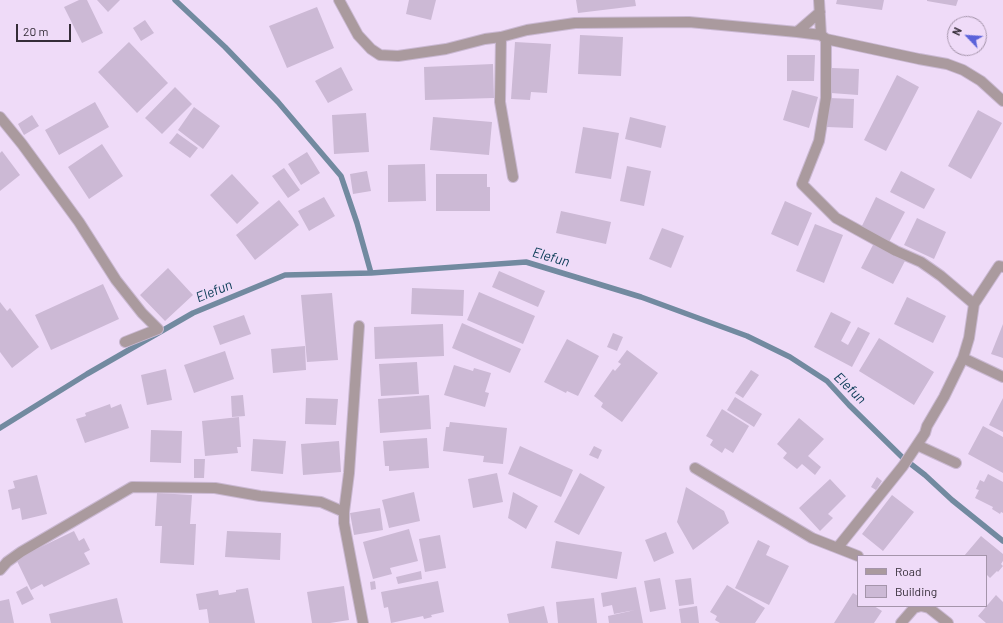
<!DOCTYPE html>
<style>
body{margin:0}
#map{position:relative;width:1003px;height:623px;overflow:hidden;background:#efdbf8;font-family:Barlow,sans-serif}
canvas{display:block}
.legend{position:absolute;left:857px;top:555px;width:130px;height:52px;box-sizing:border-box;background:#efdbf8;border:1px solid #a595ab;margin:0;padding:5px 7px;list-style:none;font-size:12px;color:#352d38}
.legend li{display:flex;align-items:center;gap:8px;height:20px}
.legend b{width:20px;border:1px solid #a595ab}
.north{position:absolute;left:947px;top:16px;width:40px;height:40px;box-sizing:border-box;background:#efdbf8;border:1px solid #a595ab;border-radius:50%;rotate:295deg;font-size:11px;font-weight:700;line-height:16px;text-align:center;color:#352d38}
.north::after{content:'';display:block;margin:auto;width:14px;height:18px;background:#5b62da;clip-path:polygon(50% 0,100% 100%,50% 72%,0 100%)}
.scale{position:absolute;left:16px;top:24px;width:55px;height:18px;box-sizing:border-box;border:2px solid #352d38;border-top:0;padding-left:5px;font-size:12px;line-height:14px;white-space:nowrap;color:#352d38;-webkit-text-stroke:3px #efdbf8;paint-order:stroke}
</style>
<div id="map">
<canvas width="1003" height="623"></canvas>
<ul class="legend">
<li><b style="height:5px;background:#aa9a9e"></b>Road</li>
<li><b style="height:11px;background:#ccb9d5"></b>Building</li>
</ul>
<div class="north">N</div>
<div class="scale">20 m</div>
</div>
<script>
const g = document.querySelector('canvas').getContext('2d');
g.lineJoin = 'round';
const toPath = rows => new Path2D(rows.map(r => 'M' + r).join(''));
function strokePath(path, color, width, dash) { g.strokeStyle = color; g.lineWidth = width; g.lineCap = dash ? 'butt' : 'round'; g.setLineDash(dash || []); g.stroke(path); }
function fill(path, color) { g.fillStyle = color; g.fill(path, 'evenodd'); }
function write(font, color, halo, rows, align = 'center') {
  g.font = font + ' Barlow,sans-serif'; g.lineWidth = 4; g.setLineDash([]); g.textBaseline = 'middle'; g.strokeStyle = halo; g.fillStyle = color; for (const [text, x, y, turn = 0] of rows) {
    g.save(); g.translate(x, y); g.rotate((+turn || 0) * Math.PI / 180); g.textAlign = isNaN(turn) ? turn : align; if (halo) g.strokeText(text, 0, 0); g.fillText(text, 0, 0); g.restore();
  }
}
strokePath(toPath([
 [175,0,225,47,278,102,341,176,357,223,371,273],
 [0,428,87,374,193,313,285,275,371,273,526,262,641,297,747,336,790,357,827,381,849,405,903,458,925,475,952,500,1003,541]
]), '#728aa0', 5.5);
fill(toPath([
 [79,0,87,0,103,33,82,43,64,7],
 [97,0,120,0,108,12],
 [409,0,436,0,431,20,406,14],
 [576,0,635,0,636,6,578,13],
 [837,0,884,0,882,10,836,4],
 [927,0,958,0,956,6,927,1],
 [317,7,334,48,287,68,269,26],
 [145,20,154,33,141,41,133,28],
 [580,35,623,37,621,76,578,74],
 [129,42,168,83,137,113,98,72],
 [515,42,551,44,547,93,531,92,530,100,511,99],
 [787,55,815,55,814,81,787,81],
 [493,64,494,98,425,100,424,67],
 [341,67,353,90,328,103,315,81],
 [832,68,859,69,858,95,831,93],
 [897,75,919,87,886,151,864,140],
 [175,87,192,104,162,134,145,118],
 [792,90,818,97,809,128,783,120],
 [829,98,854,99,853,128,827,127],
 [95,102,109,127,59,155,45,130],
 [194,107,220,126,203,149,178,130],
 [978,110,1002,123,971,179,948,166],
 [366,113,369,152,334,154,332,115],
 [32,115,39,126,24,135,18,124],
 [433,117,492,122,489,155,430,150],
 [630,117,666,126,661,148,625,139],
 [583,127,619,133,611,179,575,173],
 [177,133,198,148,190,158,169,143],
 [102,144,123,176,89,199,68,167],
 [2,151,20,175,0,191,0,153],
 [307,152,320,173,301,185,288,164],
 [425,164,426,201,388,202,388,165],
 [627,166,651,171,644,206,620,201],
 [284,168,300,190,288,198,272,176],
 [367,171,371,191,353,194,350,174],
 [901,171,935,189,924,209,890,192],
 [232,174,259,203,237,224,210,195],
 [436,174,487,174,487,187,490,187,490,211,436,211],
 [324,197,335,216,309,231,298,211],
 [876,197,905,212,888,244,860,230],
 [279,200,299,225,255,260,236,235],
 [785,201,812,213,798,246,771,234],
 [561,211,611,222,606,244,556,233],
 [917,218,946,232,934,259,904,245],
 [815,224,843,235,824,283,796,271],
 [662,228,684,236,671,268,649,259],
 [874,243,906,259,893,284,861,268],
 [168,268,193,295,165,321,140,295],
 [499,271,545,291,538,307,492,287],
 [103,284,119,319,51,350,35,315],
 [412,288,464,290,463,316,411,314],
 [479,292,535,316,523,344,467,320],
 [332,293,338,360,307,362,301,295],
 [907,297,946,316,933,343,894,324],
 [0,302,7,311,10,308,39,347,12,368,0,352],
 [831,312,851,322,841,341,848,345,858,327,870,333,852,367,814,347],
 [244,315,251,334,220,345,213,326],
 [462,323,521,349,510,373,452,348],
 [443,324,444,356,375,359,374,327],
 [1003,324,1003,358,991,354],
 [613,333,623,337,617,351,607,347],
 [879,338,934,372,914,405,859,371],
 [567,339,599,356,578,396,567,391,566,393,544,382],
 [305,346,306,370,273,373,271,349],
 [627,350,658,373,622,422,601,407,603,403,594,396,613,369,615,371,621,364,618,362],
 [225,351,234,379,194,393,184,365],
 [417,362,419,394,381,396,379,364],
 [454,365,473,371,474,368,491,373,485,392,489,393,485,407,444,395],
 [166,369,172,400,147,405,141,375],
 [751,370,759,375,743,398,735,393],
 [243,395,245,416,232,417,231,396],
 [429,395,431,429,380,433,378,399],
 [735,397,762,414,754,427,727,410],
 [306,398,338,399,336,425,305,424],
 [1003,398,1003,432,989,425],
 [110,404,111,408,121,404,129,428,85,443,76,419,86,416,85,413],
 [722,409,749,426,733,453,725,448,722,453,710,445,713,440,706,436],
 [239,417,241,447,237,447,238,453,205,456,202,421],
 [799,418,824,439,808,456,821,467,815,475,802,464,797,469,783,458,787,453,777,444],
 [450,422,507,428,503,464,483,462,484,456,443,451,446,427,449,427],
 [983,426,1003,437,1003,473,968,454],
 [151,430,182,431,181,463,150,462],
 [427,438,429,468,389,471,389,466,385,466,383,441],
 [253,439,286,441,283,474,251,471],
 [339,441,341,472,303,475,301,444],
 [520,446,573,470,561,497,508,474],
 [594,446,602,450,598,459,589,455],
 [194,459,205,459,204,478,194,478],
 [497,473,503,502,473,508,468,479],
 [580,473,605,487,579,535,554,522],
 [988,474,1003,482,1003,513,1001,512,1000,514,992,509,993,507,975,498,979,490,976,489,980,480,984,482],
 [37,475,47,514,22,520,20,508,12,510,8,490,15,488,13,481],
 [877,477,882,481,876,490,871,487],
 [830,479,846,496,828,514,833,518,820,531,799,508],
 [686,487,724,511,729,523,693,550,677,522],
 [414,492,420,521,389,528,382,500],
 [513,492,538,506,526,529,508,518],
 [157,493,192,495,190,524,196,524,194,565,160,563,162,526,155,526],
 [892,495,914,512,883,551,862,534],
 [380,508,383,530,354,535,350,513],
 [409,529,418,561,390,568,392,574,373,579,363,542],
 [74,531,79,541,84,538,90,550,84,553,90,564,44,587,42,584,31,590,16,559],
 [227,531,281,533,280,560,225,557],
 [666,532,674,553,654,562,645,540],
 [440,535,446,568,425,572,419,539],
 [981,536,1003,554,1003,561,1001,564,1003,566,998,572,997,571,990,578,986,574,986,556,964,556],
 [758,540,770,546,766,555,789,566,769,605,735,588],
 [556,541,622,552,617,579,551,568],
 [421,571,422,579,398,584,396,577],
 [660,578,666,609,650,612,644,581],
 [691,578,694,604,679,606,675,580],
 [375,581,376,589,371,590,370,582],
 [438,581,444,612,431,615,432,617,424,619,423,616,391,623,388,607,384,608,381,592],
 [727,585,765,608,755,623,720,623,715,620,717,616,710,612],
 [27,586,34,599,22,605,16,592],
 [344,586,349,620,330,623,312,623,307,592],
 [636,587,643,623,609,623,608,616,635,610,614,614,612,605,603,607,601,593],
 [248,588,255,623,209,623,207,609,199,610,196,594,218,590,219,595,236,592,236,590],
 [853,593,858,596,858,606,874,606,882,611,874,623,834,623],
 [996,595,1003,602,1003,623,986,623,978,616],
 [117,598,123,623,51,623,49,614],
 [594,598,597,623,558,623,556,602],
 [9,599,14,623,0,623,0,601],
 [544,606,548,623,509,623,507,614],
 [697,606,699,623,681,623,679,609]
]), '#ccb9d5');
const street = toPath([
 [339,0,358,35,371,49,380,55,398,56,446,49,485,39,501,37,527,30,575,23,689,22,797,32,821,35,826,39,919,59,947,64,963,70,981,81,1003,101],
 [819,0,821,35],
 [797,32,820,12],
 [501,37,500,102,513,177],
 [826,39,826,98,819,141,802,184,836,218,896,251,921,262,941,276,974,304],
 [0,117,22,144,79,222,116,280,142,313,158,329,125,342],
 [359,326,349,473,344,512,344,523,363,623],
 [963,358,1003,377],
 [956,463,917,445,925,433,927,426,944,397,963,358,969,338,974,304,999,266,1003,267],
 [695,468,812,538,858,556],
 [838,547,903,466,917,445],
 [0,570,7,562,21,552,132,487,215,488,260,496,321,502,344,512],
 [901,623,914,608,921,606,929,608,948,623]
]);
strokePath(street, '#cab8d2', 12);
strokePath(street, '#aa9a9e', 10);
write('italic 14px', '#0a3b56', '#efdbf8', [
 ["Elefun",551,257,16],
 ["Elefun",214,291,-22],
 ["Elefun",850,388,44]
]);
</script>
